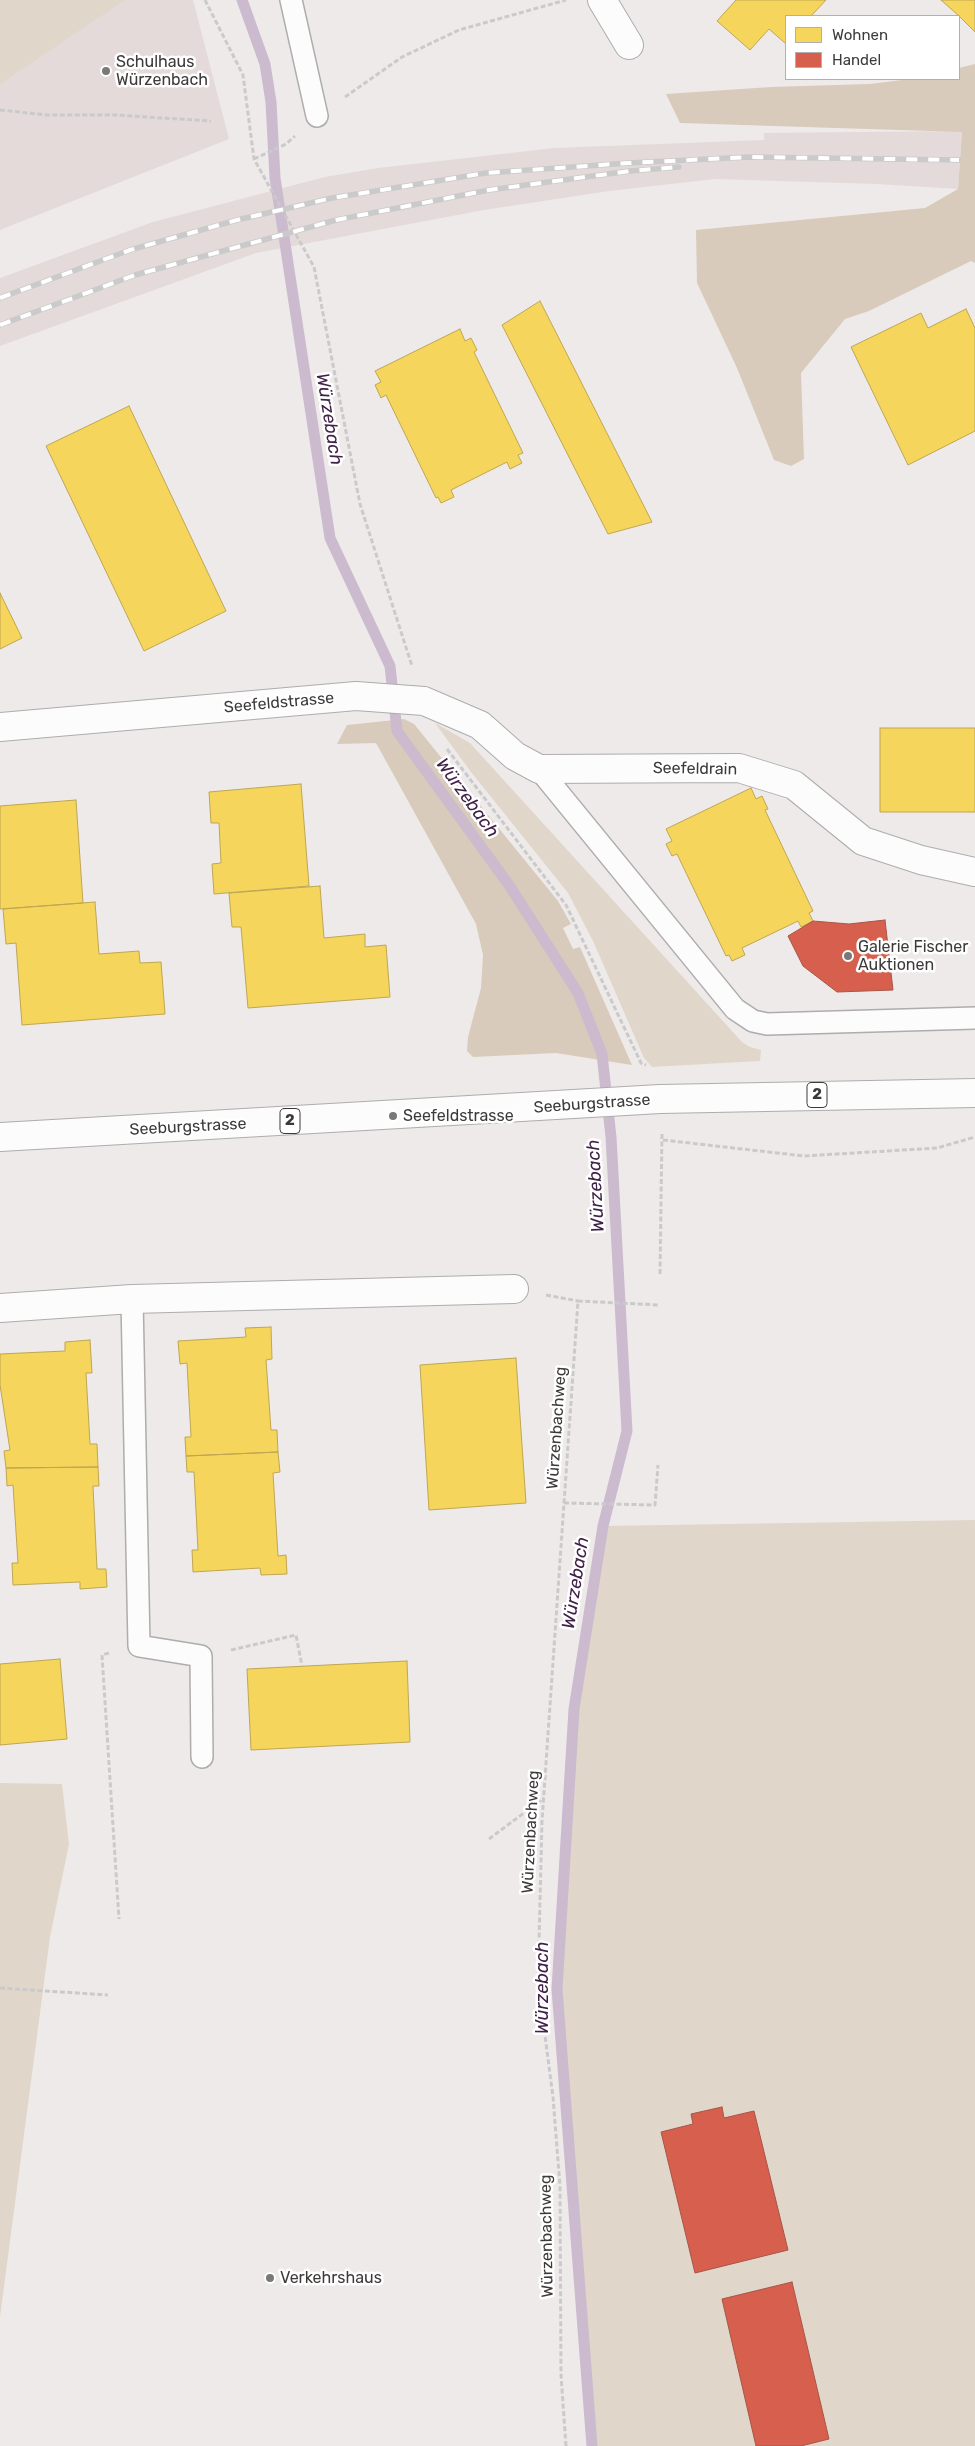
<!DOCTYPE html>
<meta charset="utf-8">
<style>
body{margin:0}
#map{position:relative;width:975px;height:2446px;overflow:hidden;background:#eeeaea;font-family:Rubik,sans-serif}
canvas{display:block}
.legend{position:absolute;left:785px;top:15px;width:175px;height:65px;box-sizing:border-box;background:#fff;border:1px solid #b1b0b0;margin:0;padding:6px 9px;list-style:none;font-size:15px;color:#3d3a3a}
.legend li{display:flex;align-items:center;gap:10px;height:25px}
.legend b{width:25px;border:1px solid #b1b0b0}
</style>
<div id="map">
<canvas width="975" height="2446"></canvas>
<ul class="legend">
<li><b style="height:14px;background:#f6d55c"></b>Wohnen</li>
<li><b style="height:14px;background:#d6604d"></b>Handel</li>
</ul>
</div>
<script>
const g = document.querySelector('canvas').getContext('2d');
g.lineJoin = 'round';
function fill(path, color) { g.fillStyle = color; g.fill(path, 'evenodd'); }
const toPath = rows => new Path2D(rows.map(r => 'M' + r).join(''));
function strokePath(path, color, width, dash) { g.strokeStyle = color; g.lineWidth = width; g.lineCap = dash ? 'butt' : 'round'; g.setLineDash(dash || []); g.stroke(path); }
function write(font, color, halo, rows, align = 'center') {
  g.font = font + ' Rubik,sans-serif'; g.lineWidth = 5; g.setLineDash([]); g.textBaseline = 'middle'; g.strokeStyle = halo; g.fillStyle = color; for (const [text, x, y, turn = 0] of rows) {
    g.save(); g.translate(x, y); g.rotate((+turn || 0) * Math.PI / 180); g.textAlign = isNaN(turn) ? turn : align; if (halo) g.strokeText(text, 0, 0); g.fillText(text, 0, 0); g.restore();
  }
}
fill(toPath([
 [0,0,193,0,229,139,0,230],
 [962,131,958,189,877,184,715,179,609,191,484,210,256,253,0,346,0,278,153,222,325,177,378,168,555,148,764,140,764,133]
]), '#e4dada');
fill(toPath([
 [0,0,125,0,0,84],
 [435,723,470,743,742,1042,750,1047,761,1050,760,1061,652,1067,644,1058,593,941,568,893,471,772],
 [975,1520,975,2446,592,2446,557,1989,574,1709,603,1526],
 [0,1783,62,1784,69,1844,50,1937,0,2317]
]), '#e1d6ca');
fill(toPath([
 [975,64,975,263,971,261,869,311,845,319,801,373,804,459,791,466,774,460,737,368,697,283,696,230,925,208,958,189,962,132,680,123,666,94,771,87,870,84,910,79,959,79,959,68],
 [404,719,414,724,558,901,571,924,563,928,573,949,580,947,632,1065,556,1053,473,1057,467,1051,468,1037,481,988,483,955,476,924,376,743,337,744,347,725]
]), '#d9cbbb');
const homes = toPath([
 [736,0,826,0,811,16,786,16,786,44,769,29,750,50,717,21,736,0],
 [941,0,975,0,975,32,959,16,941,0],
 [540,301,652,522,608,534,502,325,540,301],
 [966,309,975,328,975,431,908,465,851,347,921,313,928,328,966,309],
 [460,329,465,341,471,338,477,350,474,352,523,453,518,455,522,463,510,469,507,462,451,490,454,497,441,503,438,497,436,498,386,395,381,398,375,385,381,382,375,371,460,329],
 [129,406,226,611,144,651,46,446,129,406],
 [0,593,22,638,0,649,0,593],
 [880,728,975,728,975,812,880,812,880,728],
 [301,784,309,886,214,894,212,864,221,863,219,823,211,823,209,792,301,784],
 [751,788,756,799,762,796,768,809,765,810,813,911,809,913,813,921,801,927,798,921,742,948,745,955,732,961,729,955,726,956,677,854,672,856,666,844,672,841,666,829,751,788],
 [76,800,83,903,0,909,0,806,76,800],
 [320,886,324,938,365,934,365,947,386,945,390,997,248,1008,241,927,232,927,229,893,320,886],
 [95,902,99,954,139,951,140,963,161,962,165,1014,22,1025,16,943,6,944,3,909,95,902],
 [271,1327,272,1359,266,1360,271,1430,277,1430,278,1452,186,1456,185,1437,191,1437,187,1363,180,1364,178,1341,246,1337,245,1328,271,1327],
 [90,1340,92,1373,86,1373,90,1444,97,1444,98,1467,6,1468,4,1451,10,1450,0,1385,0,1354,65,1351,65,1342,90,1340],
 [516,1358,526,1503,429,1510,420,1365,516,1358],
 [278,1452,280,1472,273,1473,278,1556,286,1555,287,1574,261,1575,260,1568,193,1572,192,1550,198,1550,194,1472,187,1472,186,1456,278,1452],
 [98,1467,99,1486,93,1486,97,1569,106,1569,107,1587,80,1589,80,1582,13,1585,12,1563,18,1563,13,1485,7,1486,6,1468,98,1467],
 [60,1659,67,1739,0,1745,0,1664,60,1659],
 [407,1661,410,1742,251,1750,247,1669,407,1661]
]);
fill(homes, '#f6d55c');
strokePath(homes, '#bea652', 1);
const shops = toPath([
 [885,920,893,990,837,992,803,966,788,936,813,921,849,924,885,920],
 [722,2107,724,2118,754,2111,788,2250,695,2273,661,2132,693,2124,691,2114,722,2107],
 [792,2282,829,2439,801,2446,756,2446,722,2299,792,2282]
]);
fill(shops, '#d6604d');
strokePath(shops, '#a85547', 1);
strokePath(toPath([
 [242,0,265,64,271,102,275,178,330,538,390,666,397,731,509,885,578,993,602,1054,611,1137,627,1431,603,1526,574,1709,557,1989,592,2446]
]), '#ccbbcf', 11);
const lane = toPath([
 [291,0,317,116],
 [539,769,735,1009,753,1021,767,1024,975,1018],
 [132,1299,139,1646,201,1656,202,1757]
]);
const street = toPath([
 [602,0,629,45],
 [0,727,356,696,424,701,480,725,515,756,539,769,739,768,794,785,863,841,921,860,975,872],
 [0,1308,132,1299,514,1289]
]);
const primary = toPath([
 [0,1137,660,1099,975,1093]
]);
strokePath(lane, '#aeacac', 24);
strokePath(street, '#aeacac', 30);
strokePath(primary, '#aeacac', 30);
strokePath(toPath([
 [205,0,243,75,254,159,314,267,360,504,412,666],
 [345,97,402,57,459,30,566,0],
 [0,110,47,115,115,115,211,121],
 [254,159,286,144,295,136],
 [447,749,566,905,641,1063,646,1065],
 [663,1140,804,1156,937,1148,975,1137],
 [660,1274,662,1132],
 [546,1295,578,1301],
 [564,1503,655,1505,658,1465],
 [231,1650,296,1635,302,1666],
 [109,1653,102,1655,119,1919],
 [489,1839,544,1798],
 [0,1988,108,1995],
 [566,2446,561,2375,560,2186,553,2097,538,1982,542,1821,578,1301,660,1305]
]), '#cbcaca', 3, [5, 2.5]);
strokePath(lane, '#fcfcfc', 21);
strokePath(street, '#fcfcfc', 28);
strokePath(primary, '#fcfcfc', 28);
const rail = toPath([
 [0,298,130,250,237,220,332,198,486,173,629,163,749,157,959,160],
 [0,325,135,275,336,220,489,190,630,171,679,167]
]);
strokePath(rail, '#cbcaca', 5.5);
strokePath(rail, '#fff', 4, [11]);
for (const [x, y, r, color] of [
 [106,71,5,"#7b7878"],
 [848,956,5,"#7b7878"],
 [393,1116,5,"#7b7878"],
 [270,2278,5,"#7b7878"]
]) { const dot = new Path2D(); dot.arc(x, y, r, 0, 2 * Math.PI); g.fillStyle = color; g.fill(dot); strokePath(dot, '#fff', 2); }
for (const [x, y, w] of [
 [817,1095,20],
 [290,1121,20]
]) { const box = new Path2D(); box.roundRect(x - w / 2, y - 12.5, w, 25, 4); g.fillStyle = '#fff'; g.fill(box); strokePath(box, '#3d3a3a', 1); }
write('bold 15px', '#3d3a3a', null, [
 ["2",817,1095],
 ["2",290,1121]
]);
write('16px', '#3d3a3a', '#fff', [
 ["Schulhaus",116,62],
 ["Würzenbach",116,80],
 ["Galerie Fischer",858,947],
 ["Auktionen",858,965],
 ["Seefeldstrasse",403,1116],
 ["Verkehrshaus",280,2278]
], 'left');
write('16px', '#3d3a3a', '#fff', [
 ["Seefeldstrasse",279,703,-5],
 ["Seefeldrain",695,769,1],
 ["Seeburgstrasse",592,1104,-4],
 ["Seeburgstrasse",188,1127,-3],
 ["Würzenbachweg",557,1428,-86],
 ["Würzenbachweg",531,1832,-87],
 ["Würzenbachweg",547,2236,-91]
]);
write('italic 18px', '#402148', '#fff', [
 ["Würzebach",329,419,81],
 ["Würzebach",467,798,54],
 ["Würzebach",596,1186,-93],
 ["Würzebach",576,1583,-81],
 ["Würzebach",543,1988,-90]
]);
</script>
